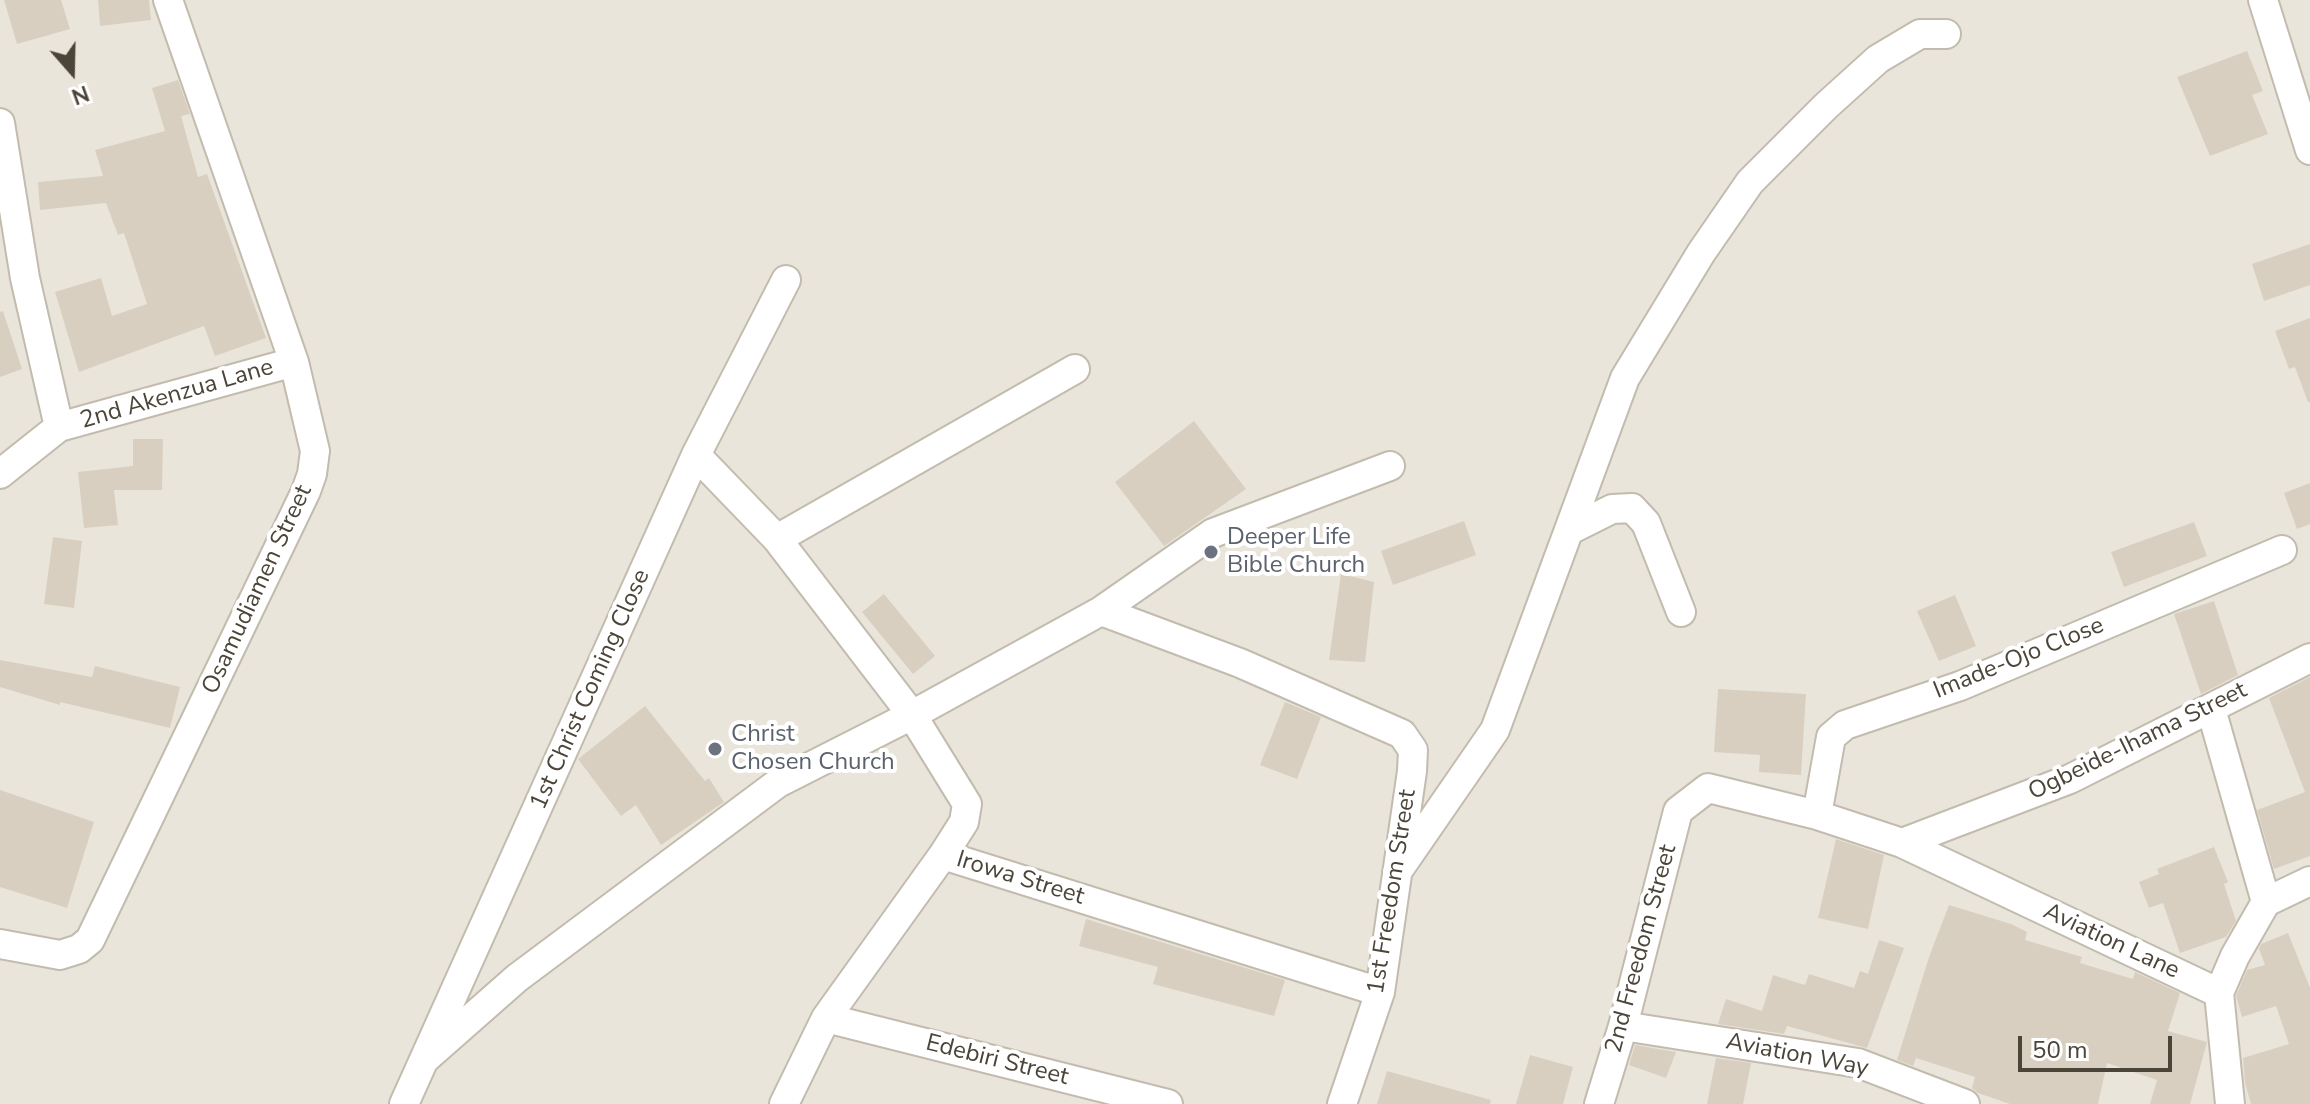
<!DOCTYPE html>
<style>
body{margin:0}
#map{position:relative;width:2310px;height:1104px;overflow:hidden;background:#f6f3ec;font-family:"Nunito Sans",sans-serif}
canvas{display:block}
.north{position:absolute;left:32px;top:32px;width:80px;height:80px;-webkit-text-stroke:6px #fff;paint-order:stroke;rotate:160deg;font-size:22px;font-weight:700;line-height:32px;text-align:center;color:#4b4439}
.north::after{content:'';display:block;margin:auto;width:28px;height:36px;background:#4b4439;clip-path:polygon(50% 0,100% 100%,50% 72%,0 100%)}
.scale{position:absolute;left:2018px;top:1036px;width:154px;height:36px;box-sizing:border-box;border:4px solid #4b4439;border-top:0;padding-left:10px;font-size:24px;line-height:28px;white-space:nowrap;color:#4b4439;-webkit-text-stroke:6px #fff;paint-order:stroke}
</style>
<div id="map">
<canvas width="2310" height="1104"></canvas>
<div class="north">N</div>
<div class="scale">50 m</div>
</div>
<script>
const g = document.querySelector('canvas').getContext('2d');
g.lineJoin = 'round';
function fill(path, color) { g.fillStyle = color; g.fill(path, 'evenodd'); }
const toPath = rows => new Path2D(rows.map(r => 'M' + r).join(''));
function strokePath(path, color, width, dash) { g.strokeStyle = color; g.lineWidth = width; g.lineCap = dash ? 'butt' : 'round'; g.setLineDash(dash || []); g.stroke(path); }
function write(font, color, halo, rows, align = 'center') {
  g.font = font + ' "Nunito Sans",sans-serif'; g.lineWidth = 8; g.setLineDash([]); g.textBaseline = 'middle'; g.strokeStyle = halo; g.fillStyle = color; for (const [text, x, y, turn = 0] of rows) {
    g.save(); g.translate(x, y); g.rotate((+turn || 0) * Math.PI / 180); g.textAlign = isNaN(turn) ? turn : align; if (halo) g.strokeText(text, 0, 0); g.fillText(text, 0, 0); g.restore();
  }
}
fill(toPath([
 [0,0,2310,0,2310,1104,0,1104]
]), '#eae5da');
fill(toPath([
 [4,0,61,0,70,29,17,44],
 [98,0,149,0,151,20,100,26],
 [2247,51,2263,91,2252,95,2268,134,2210,156,2177,77],
 [178,80,190,114,181,116,198,177,207,174,266,338,215,356,204,326,79,372,55,292,101,278,112,316,147,304,124,233,118,235,106,203,40,210,38,182,103,176,95,150,165,131,152,88],
 [2310,244,2310,285,2264,301,2252,264],
 [3,311,22,369,0,377,0,312],
 [2310,318,2310,402,2308,402,2295,367,2289,369,2275,331],
 [1194,421,1246,489,1164,546,1115,482],
 [133,439,163,439,162,490,114,490,118,525,84,528,78,472,133,466],
 [2310,483,2310,524,2297,529,2284,493],
 [1464,521,1476,555,1393,585,1381,551],
 [2194,522,2207,556,2124,587,2111,552],
 [53,537,82,541,74,608,44,604],
 [1341,574,1374,582,1365,662,1329,660],
 [884,594,935,656,913,674,862,612],
 [1955,595,1976,646,1939,661,1917,611],
 [2214,601,2238,675,2201,694,2174,614],
 [0,660,92,677,95,666,180,687,170,728,60,702,60,705,0,687],
 [2310,677,2310,856,2274,869,2257,810,2305,792,2269,698],
 [1718,689,1806,694,1801,775,1759,772,1760,755,1714,752],
 [1285,702,1321,717,1297,779,1260,765],
 [645,706,705,781,709,778,724,802,661,845,636,805,621,816,578,759],
 [0,790,94,822,67,908,0,887],
 [1836,839,1884,855,1868,929,1818,918],
 [2214,847,2228,882,2224,884,2236,921,2226,937,2180,953,2163,903,2149,908,2139,882,2159,874,2157,869],
 [1949,905,2011,924,2027,932,2025,940,2082,957,2080,963,2133,979,2135,972,2180,993,2168,1031,2207,1042,2190,1104,2150,1104,2157,1080,2107,1063,2098,1104,2010,1104,1978,1093,1972,1088,1975,1077,1916,1058,1913,1066,1897,1060,1929,957],
 [1086,919,1285,980,1274,1016,1153,984,1158,967,1079,946],
 [2288,933,2310,988,2310,1104,2251,1104,2245,1083,2243,1058,2289,1044,2276,1006,2242,1017,2236,996,2247,970,2265,965,2259,949,2261,944],
 [1879,940,1904,948,1867,1048,1787,1026,1784,1034,1718,1024,1726,999,1762,1011,1773,975,1805,985,1809,974,1854,988,1860,971,1868,974],
 [1635,1045,1676,1052,1666,1078,1629,1065],
 [1530,1055,1573,1067,1563,1104,1516,1104],
 [1716,1058,1751,1063,1743,1104,1707,1104],
 [1387,1071,1491,1100,1490,1104,1377,1104]
]), '#d8cfc1');
const minor = toPath([
 [2263,0,2310,150],
 [0,123,25,278,59,427],
 [696,455,777,539,912,715,967,804,964,822,943,855,826,1018,784,1104],
 [0,474,59,427,294,362],
 [1570,530,1612,509,1632,508,1646,523,1681,612],
 [777,539,1075,369],
 [1101,611,1240,663,1402,734,1413,750,1412,771,1380,992,1342,1104],
 [2211,709,2266,902,2235,956,2219,993,2230,1104],
 [1817,815,1831,737,1845,725,1960,686,2282,550],
 [1902,843,2219,993],
 [943,855,1380,992],
 [1397,872,1495,730,1625,378,1701,253,1750,182,1826,106,1878,59,1920,34,1946,34],
 [2266,902,2310,881],
 [0,944,60,955,79,949,90,940,306,491,312,474,315,451,294,362,168,0],
 [826,1018,1168,1104],
 [1623,1026,1858,1063,1965,1104],
 [425,1059,517,978,778,783,912,715,1101,611,1213,533,1390,466],
 [404,1104,696,455,786,280],
 [1599,1104,1623,1026,1678,811,1708,788,1817,815,1902,843,2070,779,2310,658]
]);
strokePath(minor, '#c2bbae', 32);
strokePath(minor, '#fff', 28);
for (const [x, y, r, color] of [
 [1211,552,8,"#6b7280"],
 [715,749,8,"#6b7280"]
]) { const dot = new Path2D(); dot.arc(x, y, r, 0, 2 * Math.PI); g.fillStyle = color; g.fill(dot); strokePath(dot, '#fff', 3); }
write('24px', '#4b4439', '#fff', [
 ["2nd Akenzua Lane",177,395,-16],
 ["Osamudiamen Street",258,590,-65],
 ["Imade-Ojo Close",2019,659,-22],
 ["1st Christ Coming Close",591,690,-66],
 ["Ogbeide-Ihama Street",2138,742,-26],
 ["Irowa Street",1020,879,17],
 ["1st Freedom Street",1393,892,-81],
 ["Aviation Lane",2111,942,25],
 ["2nd Freedom Street",1642,949,-75],
 ["Aviation Way",1797,1056,11],
 ["Edebiri Street",997,1061,14]
]);
write('24px', '#5b616d', '#fff', [
 ["Deeper Life",1227,538],
 ["Bible Church",1227,566],
 ["Christ",731,735],
 ["Chosen Church",731,763]
], 'left');
</script>
